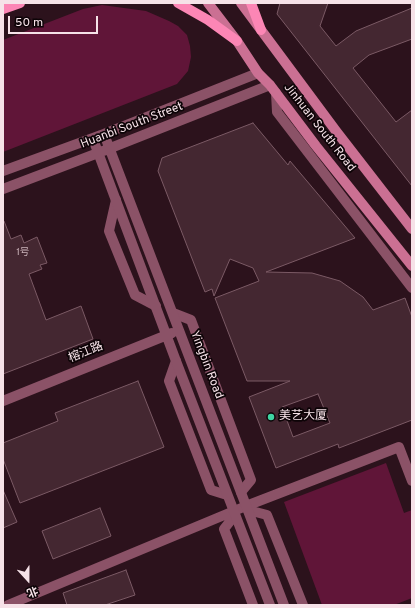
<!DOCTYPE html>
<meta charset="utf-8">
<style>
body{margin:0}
#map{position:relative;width:415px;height:608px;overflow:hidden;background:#2c121c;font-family:Overpass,"Noto Sans SC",sans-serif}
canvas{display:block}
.frame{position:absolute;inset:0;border:4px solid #f6e2e8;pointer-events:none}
.north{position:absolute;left:8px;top:560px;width:40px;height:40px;-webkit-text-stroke:3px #0d0407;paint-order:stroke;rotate:159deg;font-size:11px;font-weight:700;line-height:16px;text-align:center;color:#f6e2e8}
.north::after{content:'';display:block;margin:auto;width:14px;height:18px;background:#f6e2e8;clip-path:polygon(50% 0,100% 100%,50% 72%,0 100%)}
.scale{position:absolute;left:8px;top:16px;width:90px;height:18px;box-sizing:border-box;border:2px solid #f6e2e8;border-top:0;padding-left:5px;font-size:12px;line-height:14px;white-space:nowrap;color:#f6e2e8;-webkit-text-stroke:3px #0d0407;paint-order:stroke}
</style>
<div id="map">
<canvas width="415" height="608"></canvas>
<div class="frame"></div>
<div class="north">北</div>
<div class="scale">50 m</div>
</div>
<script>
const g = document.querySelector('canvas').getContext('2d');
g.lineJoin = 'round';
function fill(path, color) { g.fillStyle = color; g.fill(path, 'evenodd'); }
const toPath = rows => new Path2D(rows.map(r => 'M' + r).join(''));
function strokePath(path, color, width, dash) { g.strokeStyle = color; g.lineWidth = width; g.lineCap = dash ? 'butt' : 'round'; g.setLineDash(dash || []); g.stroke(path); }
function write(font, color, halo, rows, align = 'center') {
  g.font = font + ' Overpass,"Noto Sans SC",sans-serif'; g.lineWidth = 3.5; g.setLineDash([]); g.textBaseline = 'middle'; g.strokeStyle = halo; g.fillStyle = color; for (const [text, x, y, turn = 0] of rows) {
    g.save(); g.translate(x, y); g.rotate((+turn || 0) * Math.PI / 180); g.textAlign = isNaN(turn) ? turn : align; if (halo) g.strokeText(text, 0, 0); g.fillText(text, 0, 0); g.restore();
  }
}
fill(toPath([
 [102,5,146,11,169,21,178,26,187,35,190,46,191,57,188,71,177,84,3,152,3,40,83,9],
 [386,463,404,513,412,510,412,598,394,605,322,605,284,502]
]), '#601538');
const building = toPath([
 [280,3,328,3,320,26,336,46,356,31,412,8,412,39,369,55,353,68,396,122,412,110,412,186,277,14,280,3],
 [253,123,288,165,290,161,355,238,266,272,312,273,340,281,363,297,373,310,405,298,412,317,412,420,339,448,338,444,276,468,249,397,290,381,247,381,215,298,259,281,253,268,230,259,214,296,212,289,205,292,158,171,162,158,253,123],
 [318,394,330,423,293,437,282,407,318,394],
 [3,221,4,221,11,239,21,235,24,243,37,237,47,263,40,265,42,269,29,274,46,320,81,306,93,339,3,374,3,221],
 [138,381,164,447,20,503,3,459,3,443,58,421,55,413,138,381],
 [3,490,17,522,3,528,3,490],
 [100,508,111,536,53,559,42,531,100,508],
 [126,570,135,595,105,605,67,605,63,593,126,570]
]);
fill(building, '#442731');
strokePath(building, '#7b5a65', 1);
strokePath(toPath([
 [116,200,109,231,135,295,156,306],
 [173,313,191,320,251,480,241,492],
 [176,361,169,381,211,490,227,495],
 [248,510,267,515,303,605],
 [235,515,224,529,253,605],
 [8,605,246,506,399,447,412,481]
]), '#8b5267', 10);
strokePath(toPath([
 [276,93,277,112,412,288],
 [104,134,284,605],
 [93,139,176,361,270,605],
 [3,171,104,134,258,73],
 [3,189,98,153,270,85],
 [3,401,172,333]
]), '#8b5267', 10);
strokePath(toPath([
 [208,3,237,41,258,73,270,85,316,146,412,266],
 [241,3,336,131,412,229]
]), '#cb7093', 10);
strokePath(toPath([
 [178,3,208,20,237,41],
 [251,3,261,30],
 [3,9,20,3]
]), '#fc86b5', 10);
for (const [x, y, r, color] of [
 [271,417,4,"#3fd4a2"]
]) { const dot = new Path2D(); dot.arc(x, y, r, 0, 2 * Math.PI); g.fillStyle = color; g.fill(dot); strokePath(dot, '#0d0407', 1.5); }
write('10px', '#cab3ba', null, [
 ["1号",23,253]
]);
write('12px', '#f6e2e8', '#0d0407', [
 ["Huanbi South Street",132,126,-21],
 ["Jinhuan South Road",319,128,52],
 ["榕江路",86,353,-22],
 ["Yingbin Road",206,365,69]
]);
write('12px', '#f6e2e8', '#0d0407', [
 ["美艺大厦",279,417]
], 'left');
</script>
